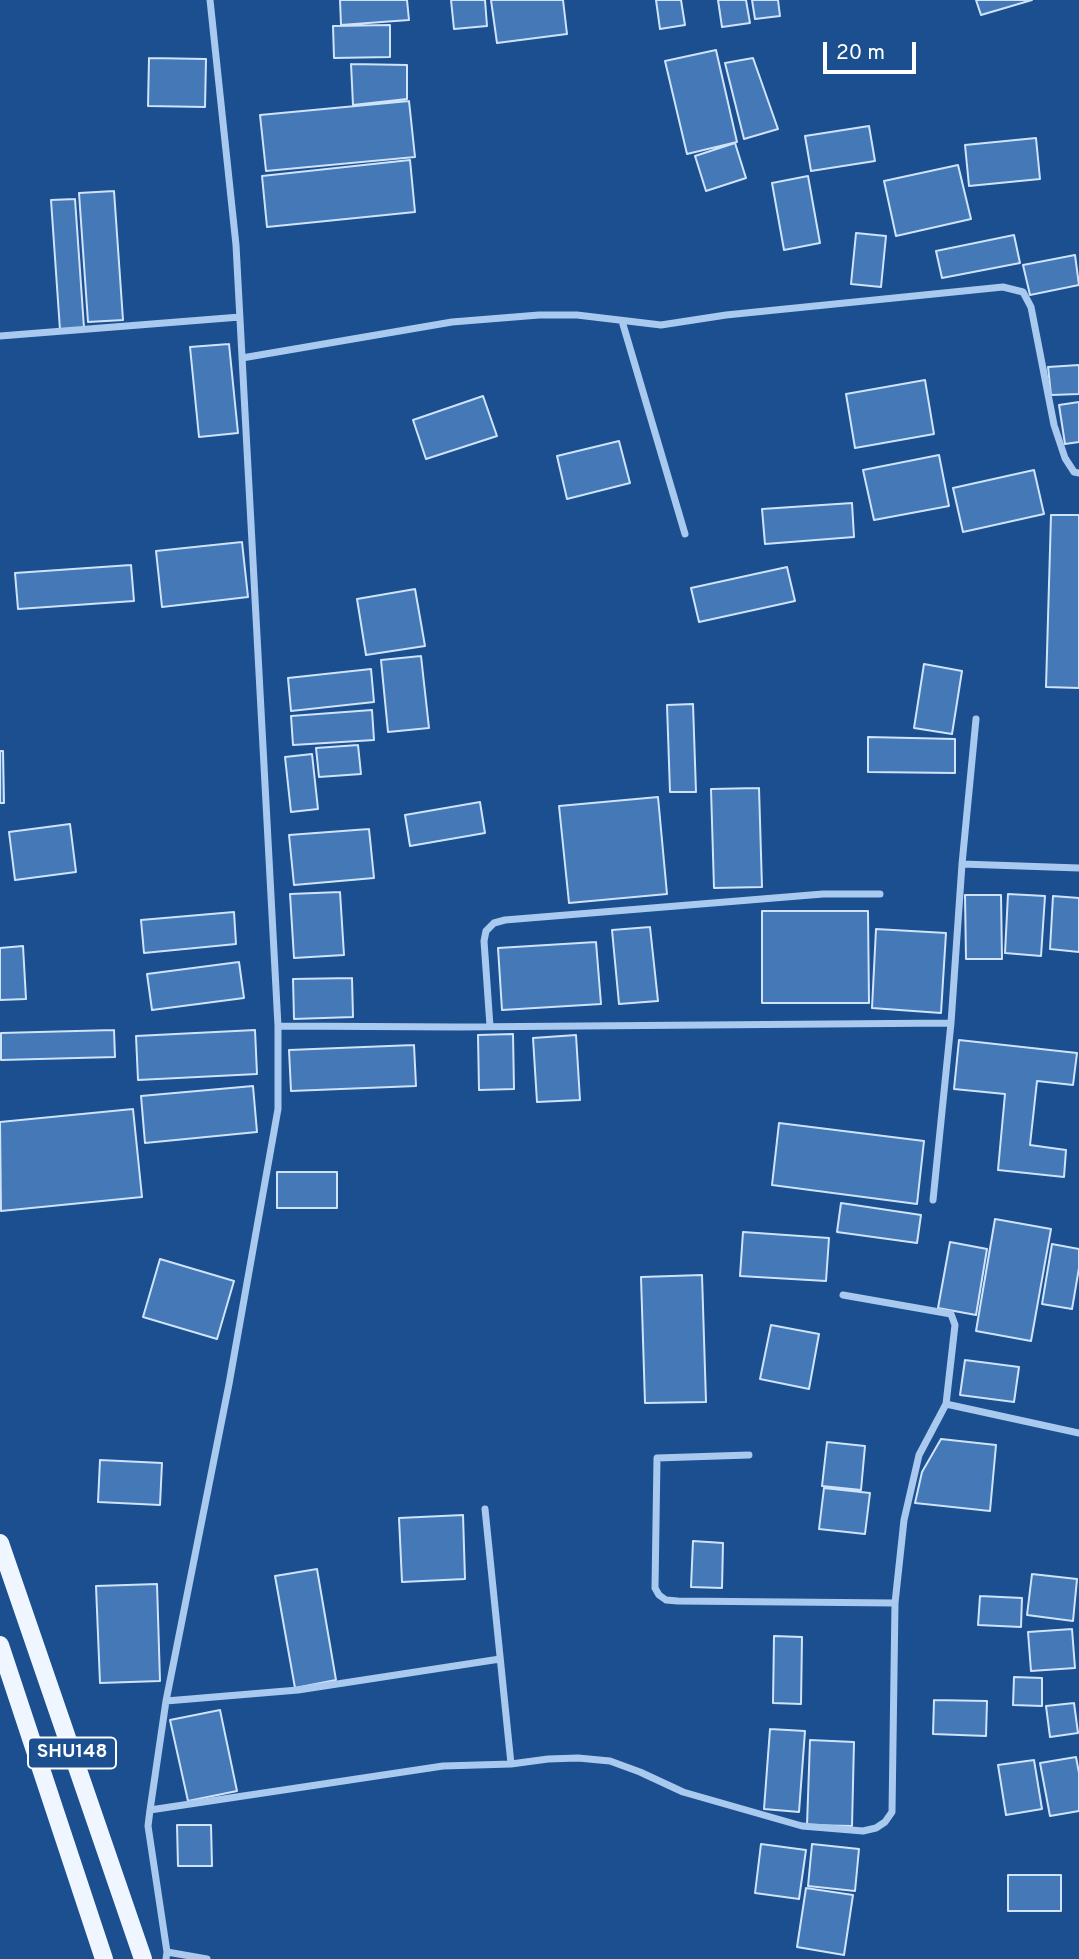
<!DOCTYPE html>
<style>
body{margin:0}
#map{position:relative;width:1079px;height:1959px;overflow:hidden;background:#1b4f8f;font-family:Overpass,sans-serif}
canvas{display:block}
.scale{position:absolute;left:823px;top:42px;width:93px;height:32px;box-sizing:border-box;border:4px solid #fff;border-top:0;padding-left:9px;font-size:21px;line-height:24px;white-space:nowrap;color:#fff;-webkit-text-stroke:5px #1b4f8f;paint-order:stroke}
</style>
<div id="map">
<canvas width="1079" height="1959"></canvas>
<div class="scale">20 m</div>
</div>
<script>
const g = document.querySelector('canvas').getContext('2d');
g.lineJoin = 'round';
function fill(path, color) { g.fillStyle = color; g.fill(path, 'evenodd'); }
const toPath = rows => new Path2D(rows.map(r => 'M' + r).join(''));
function strokePath(path, color, width, dash) { g.strokeStyle = color; g.lineWidth = width; g.lineCap = dash ? 'butt' : 'round'; g.setLineDash(dash || []); g.stroke(path); }
function write(font, color, halo, rows, align = 'center') {
  g.font = font + ' Overpass,sans-serif'; g.lineWidth = 7; g.setLineDash([]); g.textBaseline = 'middle'; g.strokeStyle = halo; g.fillStyle = color; for (const [text, x, y, turn = 0] of rows) {
    g.save(); g.translate(x, y); g.rotate((+turn || 0) * Math.PI / 180); g.textAlign = isNaN(turn) ? turn : align; if (halo) g.strokeText(text, 0, 0); g.fillText(text, 0, 0); g.restore();
  }
}
const building = toPath([
 [340,0,407,0,409,20,341,25,340,0],
 [451,0,485,0,487,26,454,29,451,0],
 [491,0,563,0,567,34,497,43,491,0],
 [656,0,681,0,685,25,660,29,656,0],
 [718,0,746,0,750,23,722,27,718,0],
 [752,0,778,0,780,16,755,19,752,0],
 [976,0,1032,0,981,15,976,0],
 [390,25,390,57,334,58,333,26,390,25],
 [716,50,737,142,687,154,665,61,716,50],
 [149,58,206,59,205,107,148,106,149,58],
 [753,58,778,129,744,139,725,63,753,58],
 [351,64,407,65,407,99,353,105,351,64],
 [409,101,415,157,266,171,260,115,409,101],
 [869,126,875,161,811,171,805,136,869,126],
 [1036,138,1040,179,969,186,965,145,1036,138],
 [735,143,746,178,706,191,695,156,735,143],
 [410,160,415,212,267,227,262,176,410,160],
 [958,165,971,219,896,236,884,181,958,165],
 [808,176,820,243,784,250,772,183,808,176],
 [114,191,123,320,88,322,79,193,114,191],
 [75,199,84,328,60,330,51,200,75,199],
 [856,233,886,236,881,287,851,284,856,233],
 [1014,235,1020,263,942,278,936,251,1014,235],
 [1075,255,1079,285,1030,295,1023,265,1075,255],
 [229,344,238,433,199,437,190,347,229,344],
 [1079,365,1079,394,1051,395,1048,367,1079,365],
 [925,380,934,434,855,448,846,394,925,380],
 [483,396,497,436,426,459,413,420,483,396],
 [1079,402,1079,442,1065,444,1059,405,1079,402],
 [619,441,630,483,567,499,557,456,619,441],
 [939,455,949,506,874,520,863,470,939,455],
 [1034,470,1044,514,963,532,953,488,1034,470],
 [852,503,854,537,765,544,762,509,852,503],
 [1051,515,1079,515,1079,688,1046,687,1051,515],
 [242,542,248,597,162,607,156,551,242,542],
 [131,565,134,601,18,609,15,573,131,565],
 [787,567,795,601,699,622,691,588,787,567],
 [415,589,425,646,366,655,357,599,415,589],
 [421,656,429,728,388,732,381,660,421,656],
 [924,664,962,671,952,734,914,728,924,664],
 [371,669,374,702,291,711,288,678,371,669],
 [693,704,696,792,670,792,667,705,693,704],
 [372,710,374,740,293,745,291,716,372,710],
 [868,737,955,739,955,773,868,772,868,737],
 [358,745,361,774,319,777,316,748,358,745],
 [0,751,3,751,4,803,0,803,0,751],
 [312,754,318,809,291,812,285,757,312,754],
 [759,788,762,887,714,888,711,789,759,788],
 [658,797,667,894,569,903,559,806,658,797],
 [480,802,485,833,410,846,405,815,480,802],
 [70,824,76,872,15,880,9,832,70,824],
 [369,829,374,878,294,885,289,835,369,829],
 [340,892,344,955,294,958,290,894,340,892],
 [1008,894,1045,896,1041,956,1005,953,1008,894],
 [965,895,1001,895,1002,959,966,959,965,895],
 [1053,896,1079,898,1079,952,1050,949,1053,896],
 [762,911,868,911,869,1003,762,1003,762,911],
 [234,912,236,944,144,953,141,920,234,912],
 [650,927,658,1001,619,1004,612,930,650,927],
 [876,929,946,933,941,1013,872,1008,876,929],
 [596,942,601,1004,502,1010,498,948,596,942],
 [23,946,26,999,0,1000,0,948,23,946],
 [239,962,244,998,152,1010,147,974,239,962],
 [352,978,353,1017,294,1019,293,979,352,978],
 [114,1030,115,1057,1,1060,1,1033,114,1030],
 [255,1030,257,1074,138,1080,136,1036,255,1030],
 [513,1034,514,1089,479,1090,478,1035,513,1034],
 [576,1035,580,1100,537,1102,533,1038,576,1035],
 [959,1040,1077,1053,1073,1085,1037,1081,1030,1145,1066,1150,1064,1177,998,1170,1005,1094,954,1089,959,1040],
 [414,1045,416,1086,291,1091,289,1050,414,1045],
 [253,1086,257,1132,145,1143,141,1096,253,1086],
 [133,1109,142,1197,1,1211,0,1122,133,1109],
 [779,1123,924,1141,917,1204,772,1185,779,1123],
 [277,1172,337,1172,337,1208,277,1208,277,1172],
 [841,1203,921,1215,917,1243,837,1232,841,1203],
 [995,1219,1051,1229,1031,1341,976,1331,995,1219],
 [743,1232,829,1238,826,1281,740,1276,743,1232],
 [950,1242,987,1249,976,1315,938,1308,950,1242],
 [1052,1244,1079,1249,1079,1268,1072,1309,1042,1304,1052,1244],
 [160,1259,234,1281,217,1339,143,1317,160,1259],
 [702,1275,706,1402,645,1403,641,1277,702,1275],
 [771,1325,819,1334,809,1389,760,1379,771,1325],
 [965,1360,1019,1367,1014,1402,960,1395,965,1360],
 [941,1439,996,1445,990,1511,915,1503,922,1472,941,1439],
 [827,1442,865,1446,861,1490,822,1486,827,1442],
 [100,1460,162,1463,160,1505,98,1502,100,1460],
 [824,1488,870,1493,865,1534,819,1529,824,1488],
 [463,1515,465,1579,402,1582,399,1518,463,1515],
 [693,1541,723,1543,722,1588,691,1587,693,1541],
 [317,1569,336,1680,295,1688,275,1576,317,1569],
 [1032,1574,1077,1579,1073,1621,1027,1615,1032,1574],
 [157,1584,160,1681,100,1683,96,1586,157,1584],
 [980,1596,1022,1598,1021,1627,978,1625,980,1596],
 [1072,1629,1075,1668,1031,1671,1028,1632,1072,1629],
 [774,1636,802,1637,801,1704,773,1703,774,1636],
 [1014,1677,1042,1678,1042,1706,1013,1705,1014,1677],
 [934,1700,987,1701,986,1736,933,1734,934,1700],
 [1074,1703,1078,1733,1050,1737,1046,1706,1074,1703],
 [220,1710,237,1791,188,1801,170,1720,220,1710],
 [770,1729,805,1731,799,1812,764,1809,770,1729],
 [810,1740,854,1742,852,1826,807,1825,810,1740],
 [1076,1757,1079,1773,1079,1811,1050,1816,1040,1763,1076,1757],
 [1034,1760,1042,1809,1006,1815,998,1765,1034,1760],
 [177,1825,211,1825,212,1866,178,1866,177,1825],
 [761,1844,806,1850,799,1899,755,1893,761,1844],
 [812,1844,859,1849,855,1891,808,1886,812,1844],
 [1008,1875,1061,1875,1061,1911,1008,1911,1008,1875],
 [806,1888,853,1895,844,1955,797,1947,806,1888]
]);
fill(building, '#4478b7');
strokePath(building, '#cfe3fa', 2);
strokePath(toPath([
 [622,321,685,534],
 [0,336,240,317],
 [242,358,452,322,539,315,577,315,661,325,726,315,1003,287,1023,292,1031,307,1054,425,1065,458,1074,472,1079,473],
 [962,864,1079,868],
 [278,1026,459,1027,951,1023],
 [490,1026,484,941,486,931,494,923,505,920,823,894,880,894],
 [933,1200,951,1023,962,864,976,719],
 [946,1404,1079,1433],
 [749,1455,657,1458,655,1588,659,1595,666,1600,678,1601,895,1603],
 [485,1509,511,1764],
 [166,1701,298,1690,500,1659],
 [150,1810,443,1766,511,1764,548,1759,578,1758,610,1761,640,1772,683,1792,802,1826,863,1831,876,1828,885,1822,892,1812,895,1603,904,1520,919,1455,946,1404,955,1325,951,1314,843,1295],
 [167,1952,207,1959],
 [166,1959,167,1952,148,1826,150,1810,166,1701,229,1384,278,1109,278,1026,236,245,210,0]
]), '#a9c9ee', 7);
strokePath(toPath([
 [0,1543,143,1959],
 [0,1645,104,1959]
]), '#f0f6ff', 18);
for (const [x, y, w] of [
 [72,1753,88]
]) { const box = new Path2D(); box.roundRect(x - w / 2, y - 15.5, w, 31, 5); g.fillStyle = '#1b4f8f'; g.fill(box); strokePath(box, '#fff', 2); }
write('bold 19px', '#fff', null, [
 ["SHU148",72,1753]
]);
</script>
